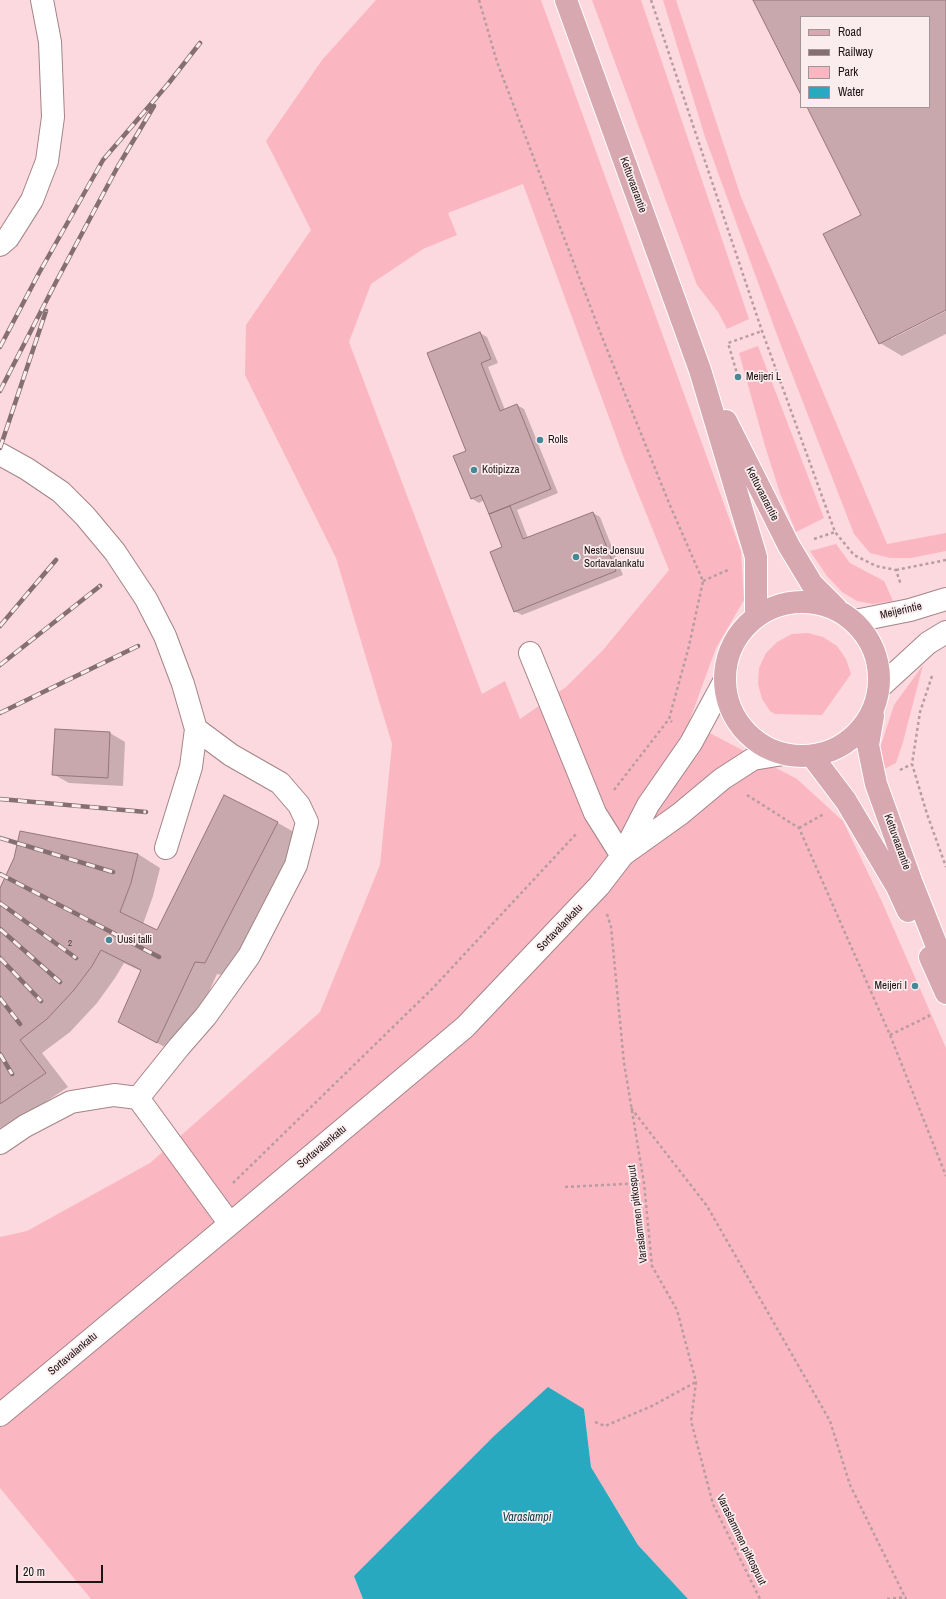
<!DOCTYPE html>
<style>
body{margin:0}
#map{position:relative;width:946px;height:1599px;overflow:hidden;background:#fcd9de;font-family:"Archivo Narrow",sans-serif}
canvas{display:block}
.legend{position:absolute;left:800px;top:16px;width:130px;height:92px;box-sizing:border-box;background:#fbecee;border:1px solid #a29597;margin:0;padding:5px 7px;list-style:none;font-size:12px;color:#1d1214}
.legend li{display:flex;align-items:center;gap:8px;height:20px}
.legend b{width:20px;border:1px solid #a29597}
.scale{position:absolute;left:16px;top:1565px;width:87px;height:18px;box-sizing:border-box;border:2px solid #1d1214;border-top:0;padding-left:5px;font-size:12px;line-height:14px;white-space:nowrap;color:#1d1214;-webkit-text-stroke:3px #fbecee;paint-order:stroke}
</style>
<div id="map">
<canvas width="946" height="1599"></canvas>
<ul class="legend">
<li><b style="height:5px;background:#d7a8b0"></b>Road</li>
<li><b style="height:5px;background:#856f72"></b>Railway</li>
<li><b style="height:11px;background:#fbb7c1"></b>Park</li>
<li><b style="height:11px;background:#29a9c0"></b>Water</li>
</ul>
<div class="scale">20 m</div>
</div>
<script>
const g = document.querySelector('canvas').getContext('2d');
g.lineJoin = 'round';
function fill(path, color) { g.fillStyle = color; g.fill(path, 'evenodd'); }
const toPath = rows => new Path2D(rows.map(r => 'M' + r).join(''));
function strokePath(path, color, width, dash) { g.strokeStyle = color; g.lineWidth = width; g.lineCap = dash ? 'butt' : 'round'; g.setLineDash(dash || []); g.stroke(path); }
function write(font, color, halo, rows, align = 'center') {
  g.font = font + ' "Archivo Narrow",sans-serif'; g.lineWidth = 3.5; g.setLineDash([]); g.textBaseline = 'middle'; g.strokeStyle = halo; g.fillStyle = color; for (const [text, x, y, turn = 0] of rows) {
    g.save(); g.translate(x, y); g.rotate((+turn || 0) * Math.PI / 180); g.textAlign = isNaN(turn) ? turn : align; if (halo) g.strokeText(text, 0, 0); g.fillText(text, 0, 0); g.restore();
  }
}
fill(toPath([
 [376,0,541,0,741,551,744,600,716,648,689,722,797,779,843,821,882,902,946,1048,946,1599,688,1599,638,1545,591,1467,584,1409,354,1576,363,1599,91,1599,0,1488,0,1237,27,1231,150,1163,320,1012,380,865,392,744,336,558,245,375,246,325,311,230,266,141,322,60],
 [523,184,625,461,669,570,603,650,566,687,520,719,505,681,482,694,349,342,371,284,423,249,457,235,448,213],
 [592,0,641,0,749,319,727,329,718,312,697,285],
 [663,0,676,0,741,197,887,544,946,533,946,551,911,558,890,558,870,553,854,534,780,343,705,137],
 [758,346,824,518,796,532,780,493,765,446,739,353],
 [836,544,850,563,884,581,893,601,873,604,857,601,842,592,827,576,810,551],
 [808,633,823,637,837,646,846,659,851,674,822,715,775,714,770,711,762,699,758,684,759,668,766,653,777,642,792,634],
 [923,665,903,742,896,763,884,769,880,748,894,705]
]), '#fbb7c1');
fill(toPath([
 [548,1387,584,1409,591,1467,638,1545,688,1599,363,1599,354,1576,494,1436]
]), '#29a9c0');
fill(toPath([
 [754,0,946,0,946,309,891,336,891,339,946,311,946,334,902,356,880,343,863,216,808,107,929,107,929,17,801,17,801,93],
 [480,333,487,337,498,363,488,367,505,410,517,405,524,409,558,493,517,510,528,538,593,513,600,517,623,575,522,615,514,611,503,548,484,500,479,503,471,498,468,452],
 [110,733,125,742,123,786,69,783,53,774],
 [224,797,278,823,301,836,228,976,217,974,180,1055,142,1035,141,971,124,963,115,978,97,1003,70,1032,42,1053,68,1087,23,1117,0,1128,0,890,138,854,160,868,153,896,143,924,158,931]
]), '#0003');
const building = toPath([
 [753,0,946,0,946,310,879,344,823,234,861,215,807,107,929,107,929,17,801,17,801,95,753,0],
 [480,332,491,359,481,363,500,411,517,404,551,489,489,514,481,495,471,499,453,456,466,451,427,353,480,332],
 [510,506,523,539,593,512,616,571,514,612,490,552,502,547,489,514,510,506],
 [55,729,110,732,108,778,52,775,55,729],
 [224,795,278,822,205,963,195,962,157,1043,118,1022,141,970,101,950,92,966,74,990,47,1019,20,1040,46,1073,0,1104,0,888,14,858,20,831,138,854,131,883,120,912,157,930,224,795]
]);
fill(building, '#c9a8ad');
strokePath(building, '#94757a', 1);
const minor = toPath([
 [0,245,8,238,32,200,47,161,53,117,50,42,42,0],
 [0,454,27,469,61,492,85,516,115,552,146,599,165,636,183,684,196,729,191,767,166,848],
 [855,621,910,610,946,599],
 [530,653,595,813,622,856],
 [880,687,928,643,946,632],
 [624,854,680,814,722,779,753,759,783,754],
 [138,1098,179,1047,206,1016,249,956,296,865,307,822,299,805,280,783,231,755,196,729],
 [0,1143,25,1126,71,1102,114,1095,138,1098,230,1224],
 [0,1415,230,1224,465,1027,599,886,622,856,648,805,691,743,725,680]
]);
const major = toPath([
 [566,0,700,370,756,557,756,616],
 [726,421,789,546,812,584,836,608],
 '725 679a77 77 0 1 1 154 0a77 77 0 1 1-154 0Z',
 [873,716,868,745,876,784,911,881,946,969],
 [812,756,846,801,897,887,908,911],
 [930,957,946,993]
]);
strokePath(minor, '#a38488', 24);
strokePath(major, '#fff', 24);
strokePath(toPath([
 [479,0,497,62,602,337,669,503,703,581,689,646,669,719,672,722],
 [651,0,762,331,835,532,854,555,876,566,896,570,901,585],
 [738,377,728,343,762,331],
 [814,539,835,532],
 [896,570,946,560],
 [703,581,730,569],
 [932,676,920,712,912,764,927,814,946,867],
 [900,770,912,764],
 [614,790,669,719],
 [747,795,799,828,890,1035,946,1176],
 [799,828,824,814],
 [607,914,611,927,624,1063,644,1183,652,1266,677,1310,696,1382,691,1421,713,1504,760,1599],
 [890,1035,929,1016,927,1012],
 [631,1108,707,1206,830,1421,850,1485,906,1599],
 [233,1183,433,988,577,833],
 [565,1187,644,1183],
 [595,1422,605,1426,652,1406,696,1382],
 [887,1599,906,1597]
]), '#b79ca0', 2.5, [3, 3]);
strokePath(minor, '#fff', 22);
strokePath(major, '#d7a8b0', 22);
const rail = toPath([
 [0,347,39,273,103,160,168,84,200,43],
 [0,391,56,282,117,168,154,106],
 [0,448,46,311],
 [0,626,56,560],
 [0,665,100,586],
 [0,713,138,646],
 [0,799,146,812],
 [0,838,113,872],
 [0,874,159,957],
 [0,903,76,958],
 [0,929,60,982],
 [0,958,41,1001],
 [0,998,20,1024],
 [0,1054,12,1074]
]);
strokePath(rail, '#856f72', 4.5);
strokePath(rail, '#fbecee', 3, [9]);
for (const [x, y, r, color] of [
 [738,377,4,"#458997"],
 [540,440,4,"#458997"],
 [474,470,4,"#458997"],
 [576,557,4,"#458997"],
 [109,940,4,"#458997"],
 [915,986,4,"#458997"]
]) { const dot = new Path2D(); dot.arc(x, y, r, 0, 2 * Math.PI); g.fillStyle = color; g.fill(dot); strokePath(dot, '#fbecee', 1.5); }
write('9px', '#48383a', null, [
 ["2",70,944]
]);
write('11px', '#1d1214', '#fbecee', [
 ["Kettuvaarantie",633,185,70],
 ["Kettuvaarantie",762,494,63],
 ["Meijerintie",901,611,-13],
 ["Kettuvaarantie",897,842,70],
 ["Sortavalankatu",560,928,-46],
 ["Sortavalankatu",322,1147,-40],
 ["Varaslammen pitkospuut",638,1214,-97],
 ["Sortavalankatu",73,1354,-40],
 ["Varaslammen pitkospuut",741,1540,64]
]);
write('11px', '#1d1214', '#fbecee', [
 ["Meijeri L",746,377],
 ["Rolls",548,440],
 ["Kotipizza",482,470],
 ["Neste Joensuu",584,551],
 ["Sortavalankatu",584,564],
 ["Uusi talli",117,940],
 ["Meijeri I",907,986,"right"]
], 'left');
write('italic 12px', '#063e48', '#fbecee', [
 ["Varaslampi",527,1518]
]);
</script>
